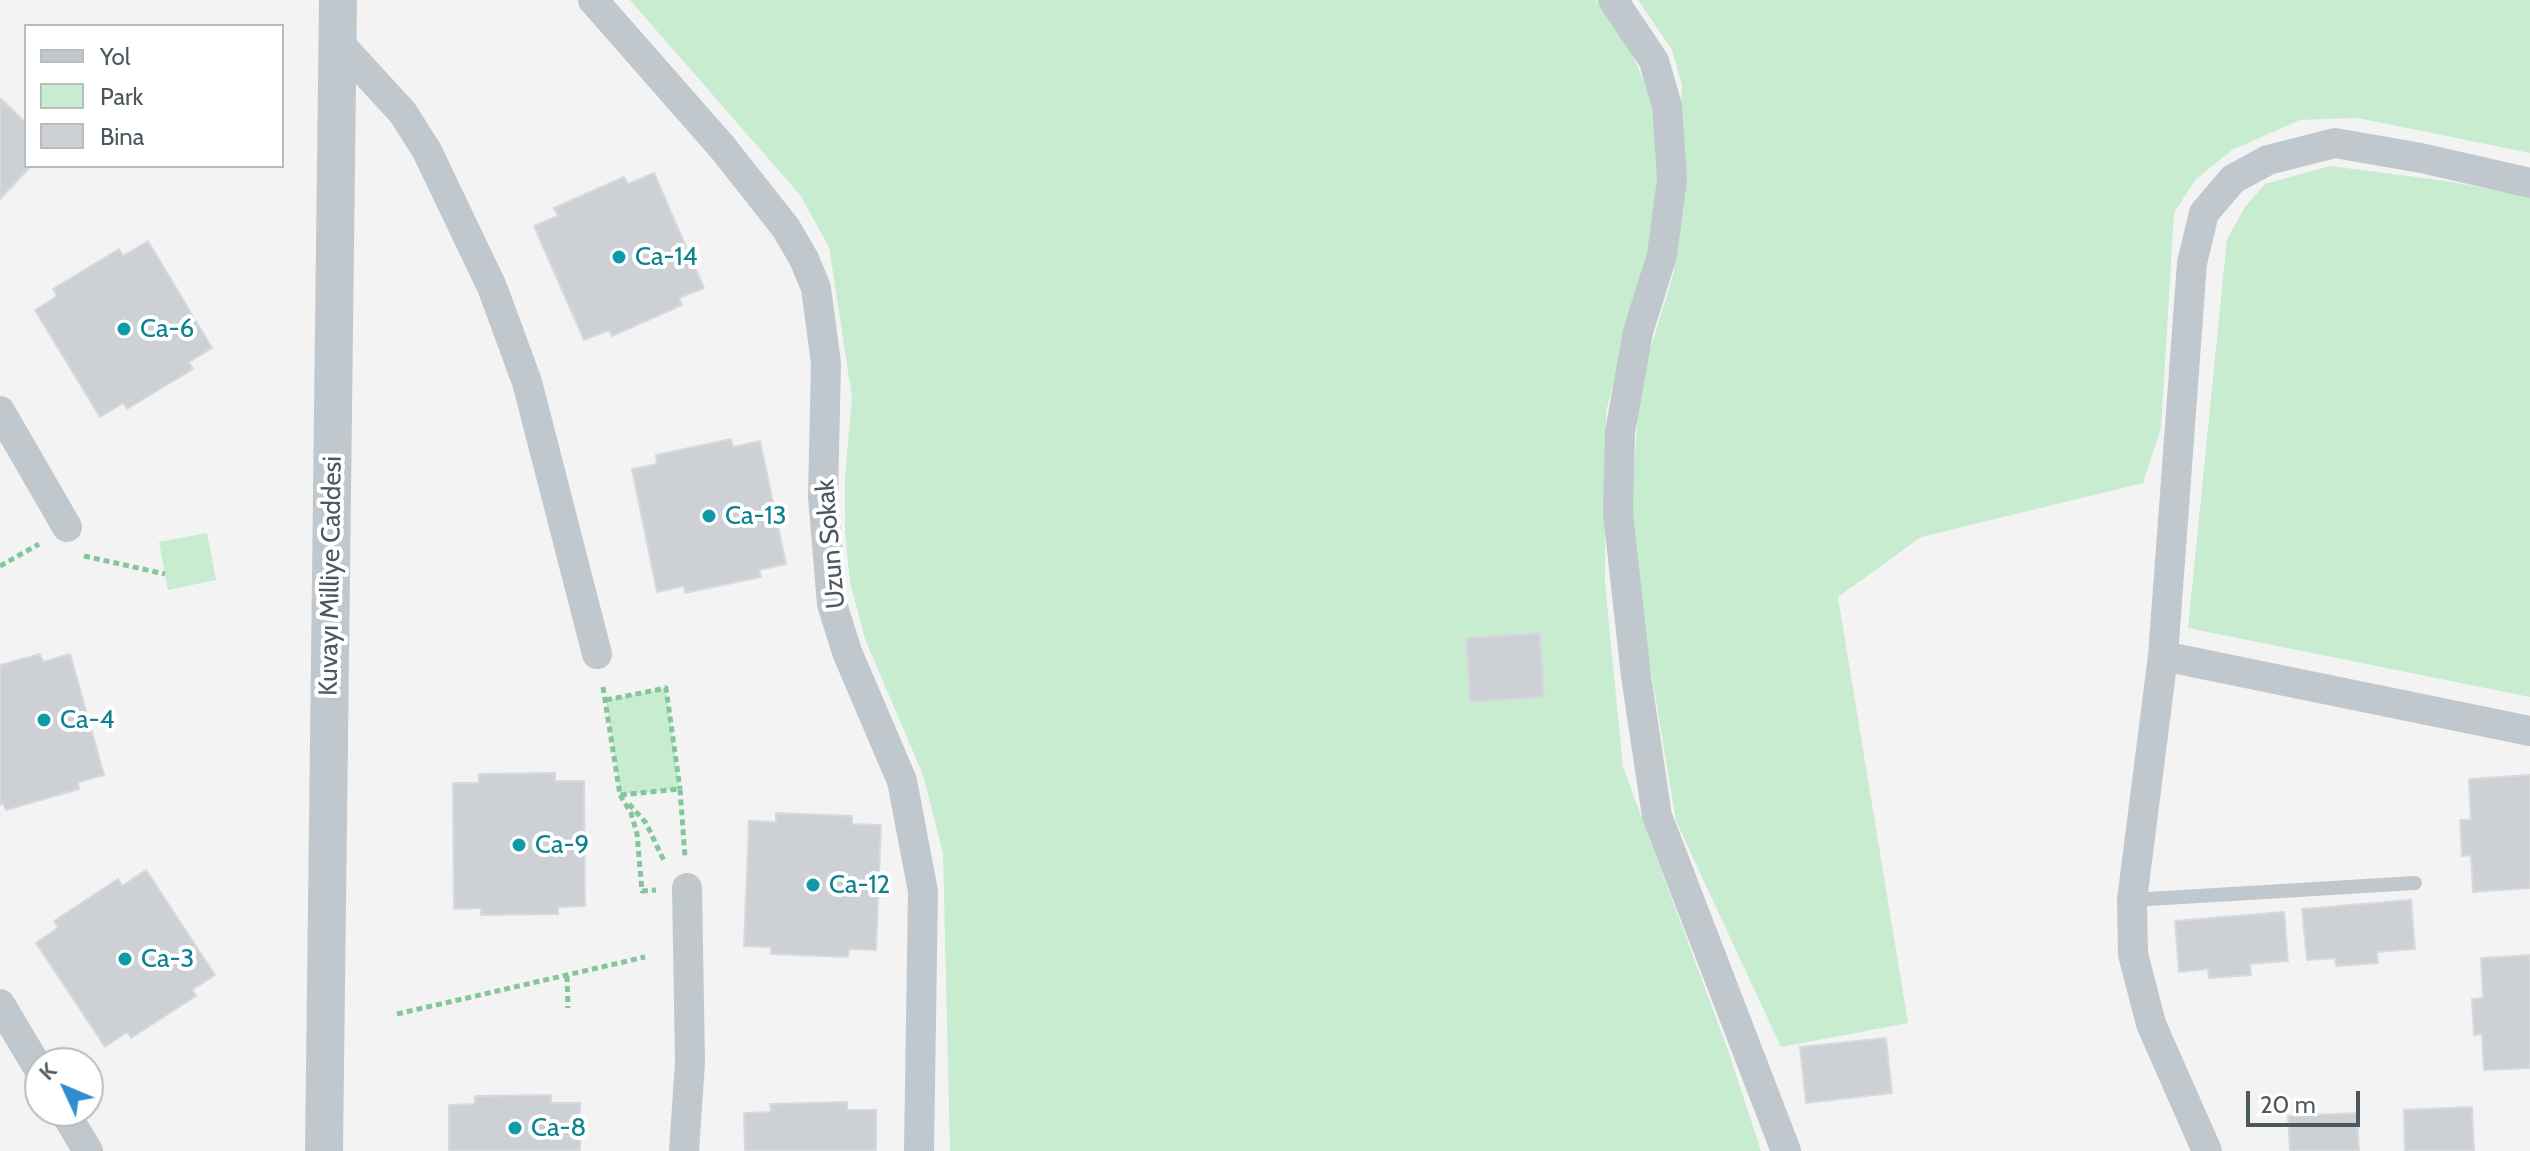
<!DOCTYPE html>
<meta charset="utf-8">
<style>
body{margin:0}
#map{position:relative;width:2530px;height:1151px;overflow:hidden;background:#f4f3f3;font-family:Cabin,sans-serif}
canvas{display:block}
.legend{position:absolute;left:24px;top:24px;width:260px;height:144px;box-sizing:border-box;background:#fff;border:2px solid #b7bcbf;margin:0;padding:10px 14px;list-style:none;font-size:24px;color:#4c585e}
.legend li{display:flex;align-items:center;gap:16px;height:40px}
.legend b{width:40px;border:2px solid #b7bcbf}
.north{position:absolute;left:24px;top:1047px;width:80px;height:80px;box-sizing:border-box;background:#fff;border:2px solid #b7bcbf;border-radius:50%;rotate:314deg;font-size:22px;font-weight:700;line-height:32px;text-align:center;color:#4c585e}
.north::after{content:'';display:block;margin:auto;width:28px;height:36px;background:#308dd1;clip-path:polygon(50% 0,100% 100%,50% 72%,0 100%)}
.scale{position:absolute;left:2246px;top:1091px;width:114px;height:36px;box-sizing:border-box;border:4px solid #4c585e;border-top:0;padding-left:10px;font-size:24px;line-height:28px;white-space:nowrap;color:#4c585e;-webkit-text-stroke:6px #fff;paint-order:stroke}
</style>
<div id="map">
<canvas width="2530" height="1151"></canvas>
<ul class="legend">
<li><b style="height:10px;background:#c0c8cd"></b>Yol</li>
<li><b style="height:22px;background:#c7ecd0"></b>Park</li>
<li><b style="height:22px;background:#cdd0d4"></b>Bina</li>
</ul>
<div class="north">K</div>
<div class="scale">20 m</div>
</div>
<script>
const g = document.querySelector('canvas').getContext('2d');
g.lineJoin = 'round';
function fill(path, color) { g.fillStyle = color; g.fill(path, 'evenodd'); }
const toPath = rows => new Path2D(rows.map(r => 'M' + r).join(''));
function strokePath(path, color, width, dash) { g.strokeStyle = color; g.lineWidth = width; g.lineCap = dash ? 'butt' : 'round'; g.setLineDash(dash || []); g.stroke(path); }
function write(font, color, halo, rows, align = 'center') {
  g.font = font + ' Cabin,sans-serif'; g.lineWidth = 8; g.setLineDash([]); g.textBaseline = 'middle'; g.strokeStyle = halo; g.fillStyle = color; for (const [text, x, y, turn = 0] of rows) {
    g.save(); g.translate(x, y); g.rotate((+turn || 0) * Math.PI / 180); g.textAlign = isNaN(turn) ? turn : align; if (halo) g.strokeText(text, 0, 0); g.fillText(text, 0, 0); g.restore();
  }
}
fill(toPath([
 [630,0,1596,0,1632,55,1648,90,1657,137,1658,179,1650,240,1606,412,1605,583,1623,767,1729,1053,1761,1151,950,1151,943,853,923,775,865,639,850,582,845,533,845,478,852,397,829,247,800,195],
 [1638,0,2530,0,2530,153,2358,118,2300,120,2232,150,2195,180,2174,213,2161,428,2143,483,1921,537,1838,597,1908,1023,1781,1047,1676,821,1637,587,1632,498,1640,383,1674,272,1682,85,1672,50],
 [2330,166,2447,181,2530,197,2530,697,2188,628,2227,239,2245,207,2265,184],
 [207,533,216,580,168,590,159,542],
 [666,688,680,789,620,795,606,700]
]), '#c7ecd0');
const building = toPath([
 [0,98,26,123,26,166,31,166,0,199,0,98],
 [654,173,704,288,679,298,682,305,612,336,609,330,584,340,534,226,558,216,554,208,624,177,628,184,654,173],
 [148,241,212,348,189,362,193,369,127,409,123,403,100,417,35,310,57,296,53,289,119,249,123,256,148,241],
 [731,439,733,447,760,441,786,564,759,570,761,577,685,593,684,586,657,592,632,469,657,464,656,455,731,439],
 [1540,633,1544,697,1470,702,1466,638,1540,633],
 [40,654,43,662,70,654,104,775,78,782,79,789,6,810,3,803,0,805,0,665,40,654],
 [555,773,555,781,584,781,585,906,558,907,558,914,481,915,481,908,454,909,453,783,479,783,479,774,555,773],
 [2530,775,2530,888,2473,892,2471,855,2462,856,2460,820,2471,820,2469,779,2530,775],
 [776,813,852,816,852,824,881,825,876,950,849,949,848,957,771,954,771,947,744,946,749,821,776,822,776,813],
 [146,870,215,975,192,990,196,996,131,1038,127,1032,105,1047,36,943,58,928,54,921,118,879,122,886,146,870],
 [2411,900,2415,949,2377,952,2378,963,2336,966,2335,958,2307,960,2302,909,2411,900],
 [2284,912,2288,961,2250,964,2251,975,2209,978,2208,969,2179,972,2175,921,2284,912],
 [2530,955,2530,1068,2484,1070,2482,1034,2474,1035,2472,999,2483,998,2481,958,2530,955],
 [1886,1038,1892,1093,1806,1103,1800,1047,1886,1038],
 [551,1095,551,1103,580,1103,580,1151,449,1151,449,1105,475,1104,475,1096,551,1095],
 [847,1102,847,1110,876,1110,876,1151,745,1151,744,1113,771,1112,770,1104,847,1102],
 [2472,1107,2474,1151,2405,1151,2404,1110,2472,1107],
 [2357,1113,2359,1151,2290,1151,2288,1116,2357,1113]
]);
fill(building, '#cdd0d4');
strokePath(building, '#d7dadd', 2);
strokePath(toPath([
 [84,556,165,574],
 [0,566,39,544],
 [603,687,620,795,680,789,685,857],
 [606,700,666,688,680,789],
 [620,795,631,813,637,834,642,891,656,890],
 [629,804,646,823,665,863],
 [567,976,568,1008],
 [397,1014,645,957]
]), '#83c69b', 5, [6, 4]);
strokePath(toPath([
 [2132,900,2415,883]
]), '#c0c8cd', 14);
strokePath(toPath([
 [593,0,722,147,786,228,804,259,816,288,826,363,823,497,832,604,847,652,902,781,923,891,919,1151],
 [1613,0,1654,61,1667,106,1672,179,1662,255,1638,332,1620,432,1618,513,1636,676,1657,816,1786,1151],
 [337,41,403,113,427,151,492,287,527,382,597,654],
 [0,411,67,527],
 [2163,656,2530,731],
 [0,1004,40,1071],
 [64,1111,88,1151],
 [684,1151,690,1062,687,888],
 [2207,1151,2151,1024,2133,954,2132,900,2163,656,2192,263,2204,213,2233,179,2268,160,2335,143,2421,158,2530,183]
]), '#c0c8cd', 30);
strokePath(toPath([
 [324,1151,338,0]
]), '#c0c8cd', 38);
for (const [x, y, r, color] of [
 [619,257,8,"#0f9aa8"],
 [124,329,8,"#0f9aa8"],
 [709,516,8,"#0f9aa8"],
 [44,720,8,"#0f9aa8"],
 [519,845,8,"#0f9aa8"],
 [813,885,8,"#0f9aa8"],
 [125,959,8,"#0f9aa8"],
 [515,1128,8,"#0f9aa8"]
]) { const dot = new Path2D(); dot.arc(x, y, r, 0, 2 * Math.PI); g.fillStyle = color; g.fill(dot); strokePath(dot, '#fff', 3); }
write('26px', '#0d838f', '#fff', [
 ["Ca-14",635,257],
 ["Ca-6",140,329],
 ["Ca-13",725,516],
 ["Ca-4",60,720],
 ["Ca-9",535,845],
 ["Ca-12",829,885],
 ["Ca-3",141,959],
 ["Ca-8",531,1128]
], 'left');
write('26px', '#4c585e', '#fff', [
 ["Uzun Sokak",831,544,-95],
 ["Kuvayı Milliye Caddesi",331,576,-89]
]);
</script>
